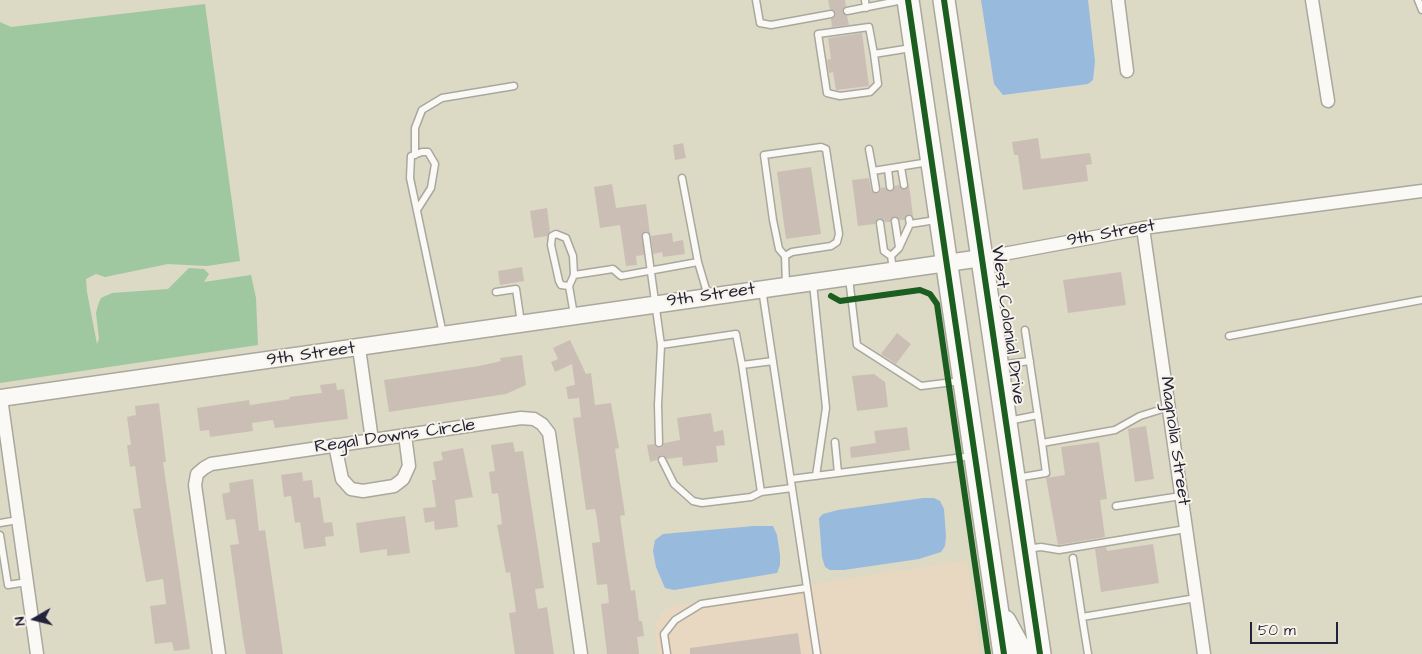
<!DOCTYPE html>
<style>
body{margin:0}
#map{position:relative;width:1422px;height:654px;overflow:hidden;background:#dcd9c5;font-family:"Architects Daughter",sans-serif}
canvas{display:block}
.north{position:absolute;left:10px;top:594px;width:50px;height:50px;-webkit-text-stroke:4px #f7f3e8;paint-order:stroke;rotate:262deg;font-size:14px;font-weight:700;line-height:20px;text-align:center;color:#22223b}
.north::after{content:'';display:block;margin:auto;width:18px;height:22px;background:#22223b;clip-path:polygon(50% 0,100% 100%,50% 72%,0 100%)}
.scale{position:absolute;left:1250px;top:622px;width:88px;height:22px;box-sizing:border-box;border:2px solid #22223b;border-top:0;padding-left:6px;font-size:15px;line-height:18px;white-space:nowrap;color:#22223b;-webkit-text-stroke:4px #f7f3e8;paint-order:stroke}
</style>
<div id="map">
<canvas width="1422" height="654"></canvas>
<div class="north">N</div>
<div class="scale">50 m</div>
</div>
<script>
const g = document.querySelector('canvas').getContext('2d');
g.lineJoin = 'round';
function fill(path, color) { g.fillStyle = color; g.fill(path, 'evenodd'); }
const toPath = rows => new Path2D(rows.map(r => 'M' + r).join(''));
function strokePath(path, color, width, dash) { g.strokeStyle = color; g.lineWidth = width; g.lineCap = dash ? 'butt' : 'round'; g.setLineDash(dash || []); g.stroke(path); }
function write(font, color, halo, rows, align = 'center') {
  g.font = font + ' "Architects Daughter",sans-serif'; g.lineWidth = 4; g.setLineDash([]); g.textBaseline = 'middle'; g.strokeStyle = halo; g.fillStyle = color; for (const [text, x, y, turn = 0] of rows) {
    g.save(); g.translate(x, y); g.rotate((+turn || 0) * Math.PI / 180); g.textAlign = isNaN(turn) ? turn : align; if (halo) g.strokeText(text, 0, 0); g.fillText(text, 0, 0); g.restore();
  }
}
fill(toPath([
 [967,560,981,654,657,654,655,624,663,611,674,605]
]), '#e8d7c1');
fill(toPath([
 [205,4,240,261,207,266,168,264,105,277,96,274,86,279,87,292,97,344,99,339,96,313,98,305,101,298,112,293,168,289,189,268,204,269,209,274,204,282,251,275,256,298,258,345,0,383,0,22,11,27]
]), '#9fc7a0');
fill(toPath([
 [981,0,1088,0,1095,61,1093,80,1088,84,1003,95,994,84],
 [923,498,934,498,940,501,944,509,946,536,945,546,941,552,919,559,844,570,830,570,825,567,822,557,819,518,823,514,838,510],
 [754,526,773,526,777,535,780,555,780,565,777,573,674,590,665,588,656,567,653,551,655,540,663,534]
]), '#98badd');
fill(toPath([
 [828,0,845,0,846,6,842,11,847,16,849,25,832,27,831,19,836,14,830,9],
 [862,33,869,86,836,90,833,72,829,73,827,60,831,59,828,38],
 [1038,138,1041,159,1090,153,1092,164,1086,165,1088,181,1023,190,1018,155,1014,155,1012,142],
 [683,143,686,158,675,160,673,145],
 [811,167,821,234,786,239,777,172],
 [869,178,871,190,875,194,880,192,881,188,885,187,890,192,895,186,899,185,904,190,909,185,913,216,908,214,904,220,900,220,894,216,890,222,885,222,879,218,875,224,858,226,852,180],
 [612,184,616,208,646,204,650,234,646,231,642,234,644,255,636,256,637,265,626,266,620,225,600,228,594,187],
 [547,208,550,232,547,236,534,238,530,211],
 [672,233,673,242,683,240,685,254,663,257,662,252,653,254,651,236],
 [522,267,524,281,500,285,498,271],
 [1121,272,1126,305,1068,313,1063,280],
 [897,333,911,344,896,364,881,354],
 [570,340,586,374,591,373,595,405,611,403,619,448,615,449,625,515,620,516,626,559,631,591,635,590,639,621,642,621,644,636,637,637,639,654,607,654,601,604,609,603,607,584,597,585,592,543,600,542,597,519,595,509,586,510,573,418,581,417,579,398,568,399,566,387,575,385,572,364,555,372,551,362,558,359,553,348],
 [522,355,526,385,506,394,389,412,384,380,479,366,501,361,500,358],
 [874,374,885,382,888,407,857,411,852,376],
 [336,383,337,390,344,389,348,419,275,428,273,420,252,423,253,431,210,437,209,430,200,431,197,408,249,400,250,405,290,399,289,397,322,393,320,385],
 [159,403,166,462,163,462,190,649,174,651,172,642,155,644,150,606,166,604,163,579,146,582,133,509,141,508,135,466,130,467,127,445,131,445,127,417,136,415,135,406],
 [711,413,714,432,723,430,725,445,716,446,718,462,683,466,682,457,667,459,662,455,657,460,650,462,647,445,654,444,660,448,664,443,680,440,677,418],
 [1146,426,1154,479,1135,482,1128,429],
 [907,427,910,450,851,458,850,447,876,443,874,431],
 [513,442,515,452,523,451,544,588,535,589,538,609,547,607,554,654,515,654,509,613,516,612,510,572,506,573,497,525,502,524,498,493,492,494,489,472,495,471,491,445],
 [1099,442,1107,499,1100,500,1105,537,1058,545,1046,478,1065,475,1061,447],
 [463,448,473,497,455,500,458,527,435,530,434,521,425,523,423,508,436,507,432,480,436,480,433,462,443,460,441,452],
 [302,472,303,481,312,480,314,498,320,497,324,523,332,522,334,536,325,537,326,546,304,549,300,522,295,523,291,496,284,497,281,475],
 [253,479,259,531,265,530,283,654,246,654,243,638,230,545,239,544,235,519,226,520,222,494,230,492,229,483],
 [405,516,410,553,387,556,387,549,360,553,356,523],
 [1153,544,1159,583,1101,592,1095,549,1106,547,1107,551],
 [798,633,801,654,690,654,690,648]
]), '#cbbfb5');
const service = toPath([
 [756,0,760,23,771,25,831,14],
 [865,0,866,8],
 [1418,0,1422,10],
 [847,11,903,0],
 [874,54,878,84,870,92,840,96,827,93,818,34,869,27,874,54,911,48],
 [869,149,873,171],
 [415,155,415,128,422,110,442,98,514,86],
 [901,167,904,185],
 [888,169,890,187],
 [682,178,698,262],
 [876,189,873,171,929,162],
 [417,210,431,188,435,164,428,152,422,152,411,156,410,178,443,334],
 [895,221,899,247],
 [880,223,884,251,891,256],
 [910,224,936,220],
 [646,236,661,345,736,334,742,365,773,361],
 [785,256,779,249,773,220,764,155,821,147,826,149,839,234,837,242,831,246,792,252,785,256,786,285],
 [893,269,891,256,899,248,910,224,909,219],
 [574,275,613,269,621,276,698,262,708,296],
 [849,278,857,345,921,386,961,381],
 [813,284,826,408,816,476],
 [569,286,561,285,559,281,551,245,552,236,556,234,566,238,573,256,574,275,569,286,574,315],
 [762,289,817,654],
 [496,292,516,289,521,323],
 [1025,330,1042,443,1115,430,1140,416,1169,407],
 [1229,336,1422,300],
 [742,365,761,492,792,488],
 [999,365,1030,361],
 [1008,421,1038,415],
 [835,442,838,473],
 [659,443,658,405,661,345],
 [662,460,674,484,693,501,702,503,751,497,761,492],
 [1016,478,1046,473,1042,443],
 [791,479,972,456],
 [1116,506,1181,496],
 [0,523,18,520],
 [0,535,8,585,27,582],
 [1026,549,1041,547,1059,550,1186,529],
 [1073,558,1082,617],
 [667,654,664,634,675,620,701,604,807,588],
 [1088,654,1082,617,1196,598]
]);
const minor = toPath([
 [1118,0,1127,71],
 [1312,0,1328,101],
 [1143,228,1204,654],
 [982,258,1143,228,1422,191],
 [359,348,372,440],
 [1,398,37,654],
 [335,445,342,479,351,489,363,491,394,486,403,479,409,466,405,435],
 [219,654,195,485,197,474,204,468,211,464,521,418,534,419,542,424,549,433,581,654]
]);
const tertiary = toPath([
 [0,398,982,258]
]);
const trunk = toPath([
 [908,0,1004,654],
 [944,0,1040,654],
 [1005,621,1023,654]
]);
strokePath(service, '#aaa89e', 9);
strokePath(minor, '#aaa89e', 15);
strokePath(tertiary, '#aaa89e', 19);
strokePath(trunk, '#aaa89e', 24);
strokePath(service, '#faf9f6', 6);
strokePath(minor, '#faf9f6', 12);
strokePath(tertiary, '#faf9f6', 16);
strokePath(trunk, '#faf9f6', 21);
strokePath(toPath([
 [908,0,1004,654],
 [944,0,1040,654],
 [831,296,840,301,920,290,930,294,937,304,988,654]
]), '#1b5e20', 6);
write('18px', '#22223b', '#f7f3e8', [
 ["9th Street",1111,234,-10],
 ["9th Street",711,296,-8],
 ["West Colonial Drive",1007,325,82],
 ["9th Street",311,355,-8],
 ["Regal Downs Circle",395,437,-8],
 ["Magnolia Street",1174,441,82]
]);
</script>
